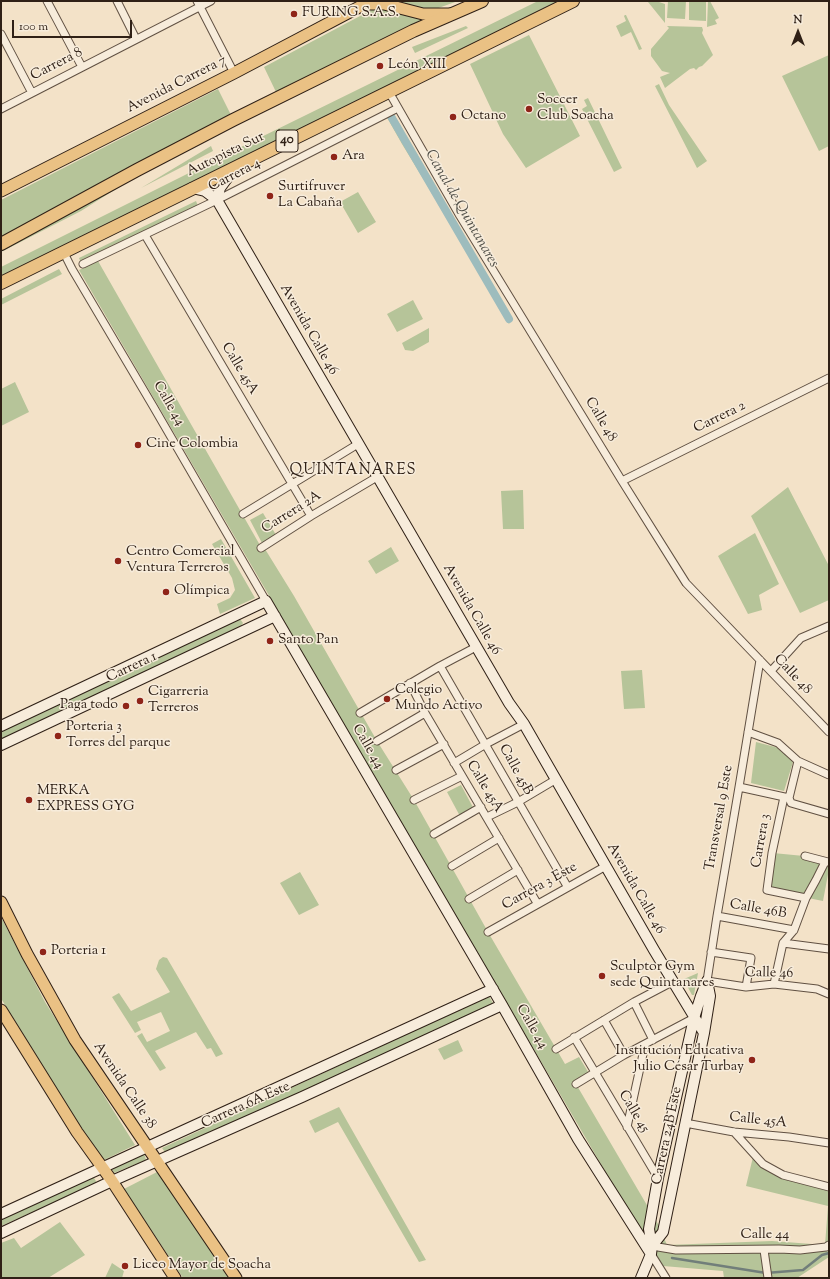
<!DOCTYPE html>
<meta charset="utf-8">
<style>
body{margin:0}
#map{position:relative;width:830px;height:1279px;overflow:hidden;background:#f3e2c8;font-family:"Sorts Mill Goudy",serif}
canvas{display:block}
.frame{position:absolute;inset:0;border:2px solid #2f2016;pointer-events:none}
.north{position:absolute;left:778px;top:12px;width:40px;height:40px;-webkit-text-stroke:3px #f7ecdb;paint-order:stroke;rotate:0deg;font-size:11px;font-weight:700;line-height:16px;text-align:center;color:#2f2016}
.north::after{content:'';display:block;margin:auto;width:14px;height:18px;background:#2f2016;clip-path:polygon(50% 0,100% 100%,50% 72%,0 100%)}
.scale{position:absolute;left:12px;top:20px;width:120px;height:18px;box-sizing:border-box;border:2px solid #2f2016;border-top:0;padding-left:5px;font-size:12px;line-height:14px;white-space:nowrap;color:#2f2016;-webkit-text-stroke:3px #f7ecdb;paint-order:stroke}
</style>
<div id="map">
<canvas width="830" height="1279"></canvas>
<div class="frame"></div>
<div class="north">N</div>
<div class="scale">100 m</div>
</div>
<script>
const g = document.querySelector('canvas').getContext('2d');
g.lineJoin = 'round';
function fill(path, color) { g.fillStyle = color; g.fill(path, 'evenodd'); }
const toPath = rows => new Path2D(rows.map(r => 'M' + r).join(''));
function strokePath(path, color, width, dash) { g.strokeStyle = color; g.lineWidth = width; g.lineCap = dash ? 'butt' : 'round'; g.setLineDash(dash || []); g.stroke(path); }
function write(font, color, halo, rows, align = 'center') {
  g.font = font + ' "Sorts Mill Goudy",serif'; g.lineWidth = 3; g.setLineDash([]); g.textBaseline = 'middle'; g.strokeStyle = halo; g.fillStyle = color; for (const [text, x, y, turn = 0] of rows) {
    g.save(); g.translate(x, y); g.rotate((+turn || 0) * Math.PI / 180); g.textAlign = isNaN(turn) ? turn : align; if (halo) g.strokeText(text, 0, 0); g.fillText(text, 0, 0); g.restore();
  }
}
fill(toPath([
 [387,1,458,1,430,11],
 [538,1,559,1,358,102,1,276,1,267,245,145],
 [645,1,656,1,665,4,665,23,648,2],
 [668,1,686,1,685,19,667,18],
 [689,1,706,1,706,21,689,20],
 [708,1,710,1,719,18,715,20,717,24,707,27],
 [377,7,425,19,276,92,264,67],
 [625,15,626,15,642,49,639,50,631,32,621,37,616,26,626,21,624,16],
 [466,26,468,28,415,53,412,47],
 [667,26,702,27,703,30,702,33,713,55,702,66,699,67,696,70,694,68,690,69,665,88,660,77,670,73,662,71,651,56,651,49,669,28],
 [529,35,580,136,526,168,503,134,470,64],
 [829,55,829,146,819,151,782,76],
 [659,84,669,105,707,161,697,168,655,86],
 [218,89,231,115,1,237,1,200],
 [588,98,622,168,614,172,582,109,587,106,584,100],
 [392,111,512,318,509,324,472,259,402,144,385,114],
 [211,146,213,151,141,188],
 [127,182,81,211,1,252,1,248],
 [358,192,376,222,358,233,340,202],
 [196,201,198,206,81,263,79,258],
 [98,261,261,547,265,549,294,596,377,741,414,800,488,932,565,1064,579,1057,590,1075,576,1084,658,1224,667,1245,772,1241,825,1245,828,1206,746,1186,753,1157,762,1166,829,1189,829,1257,797,1278,724,1278,723,1271,663,1266,602,1166,79,270],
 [59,269,62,274,1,305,1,299],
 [413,300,423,319,397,332,387,314],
 [429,328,429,342,413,351,405,350,402,343],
 [15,382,29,412,1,426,1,389],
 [788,487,829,566,829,600,800,613,751,516],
 [523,490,524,529,503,529,501,491],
 [263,513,276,535,262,543,250,520],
 [755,533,779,584,759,595,762,610,748,614,718,556],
 [221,539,255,598,220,614,217,604,230,598,235,590,232,578,212,544],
 [391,547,399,561,376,574,368,561],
 [240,619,243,623,240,627,1,740,1,731],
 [642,670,645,708,624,709,621,671],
 [756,742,779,748,793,762,784,791,751,783],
 [461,785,475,811,461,818,447,792],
 [773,853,804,856,829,863,829,869,823,901,768,890],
 [300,872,319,905,299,915,280,883],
 [1,917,45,1002,135,1145,102,1161,2,1000,1,997],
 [163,957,167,958,223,1054,216,1057,211,1048,207,1049,196,1032,155,1051,166,1068,160,1071,137,1036,142,1033,147,1042,170,1031,161,1012,137,1022,141,1030,135,1033,112,997,119,993,131,1011,170,992,156,969,159,960],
 [698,973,694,995,692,995,685,982,684,979],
 [489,996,494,1005,167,1155,162,1148],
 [458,1040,463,1051,444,1060,438,1049],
 [339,1107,426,1260,419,1262,338,1122,315,1133,309,1121],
 [144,1153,146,1160,114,1173,112,1169],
 [157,1172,228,1273,230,1278,183,1278,124,1189],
 [93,1176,97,1183,1,1226,1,1216],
 [60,1222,85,1255,48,1278,1,1278,1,1243,14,1238,21,1248],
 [112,1263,124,1271,122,1278,105,1278]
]), '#b6c499');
strokePath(toPath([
 [672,1258,766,1273,803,1270,822,1255,829,1253]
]), '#717e7a', 2.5);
strokePath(toPath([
 [389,113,509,319]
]), '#9dbcbd', 8);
const street = toPath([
 [47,1,82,67],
 [117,1,136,39],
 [197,1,234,73],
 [1,34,32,93],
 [389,92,460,216,622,481,686,583,829,732],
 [1,109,211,1],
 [145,235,311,516],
 [63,251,72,269,153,406,266,601],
 [83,264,217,200,398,108],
 [622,481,829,378],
 [243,514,358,444],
 [261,548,311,516,377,477],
 [760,660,739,787,717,916,707,981,746,987,774,984,817,989,829,994],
 [440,666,567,886],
 [771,671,801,638,829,626],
 [410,683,425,713,537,903],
 [360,713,440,666,476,647],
 [748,732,778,743,798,761,829,775],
 [377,741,425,713],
 [454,763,486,744,524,724],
 [396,770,444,744],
 [739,787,789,798,791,803,829,814],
 [784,797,772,853,767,890,806,898],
 [789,798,798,761],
 [414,800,462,776],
 [487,817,518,802,555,780],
 [434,834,481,807],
 [805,856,828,862],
 [452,866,499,838],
 [469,899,518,870],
 [717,916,794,930],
 [488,932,606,866],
 [783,943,829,949],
 [711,952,751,958,746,987],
 [774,984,783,943,794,930,806,898,816,880,825,862],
 [634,1002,653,1040],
 [604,1020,624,1055],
 [574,1037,658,1178],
 [556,1049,634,1002,674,981],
 [576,1084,624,1055,694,1018],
 [685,1123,734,1132,789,1137,829,1143],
 [627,1127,645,1045],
 [734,1132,763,1164,783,1175,829,1187],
 [652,1246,676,1250,779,1249,800,1250,826,1247,829,1245],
 [764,1250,768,1278],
 [651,1254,666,1278]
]);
const secondary = toPath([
 [192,188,205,191,217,200,473,641,509,703,524,724,654,950,704,1033],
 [217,200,220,188,234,169],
 [1,726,266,601,502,1005,578,1139,651,1254],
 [1,745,275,616],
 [1,1214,493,989],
 [1,1233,112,1181,302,1097,502,1005],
 [652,1246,663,1232,704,1033,710,996,707,981],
 [641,1278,651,1254,652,1246,649,1229,658,1178,694,1018,701,996,707,981]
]);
const primary = toPath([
 [1,191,234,73,365,4,384,4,423,14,450,14],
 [1,902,27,954,75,1040,236,1278],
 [1,1010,77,1132,112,1181,175,1278]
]);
const highway = toPath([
 [1,244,137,170,233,120,413,31,482,1],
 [1,283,573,1]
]);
strokePath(street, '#605042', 9);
strokePath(secondary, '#2f2016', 12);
strokePath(primary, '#2f2016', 13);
strokePath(highway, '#2f2016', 14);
strokePath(street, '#f7ecdb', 7);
strokePath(secondary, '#f7ecdb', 10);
strokePath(primary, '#eac184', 11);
strokePath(highway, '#eac184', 12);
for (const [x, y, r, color] of [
 [294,14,4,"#8f2418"],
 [380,66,4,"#8f2418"],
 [529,109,4,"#8f2418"],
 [453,117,4,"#8f2418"],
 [334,157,4,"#8f2418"],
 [270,196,4,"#8f2418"],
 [138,445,4,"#8f2418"],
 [118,561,4,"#8f2418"],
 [166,592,4,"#8f2418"],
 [270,641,4,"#8f2418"],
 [387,699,4,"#8f2418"],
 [140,701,4,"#8f2418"],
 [126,706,4,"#8f2418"],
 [58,736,4,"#8f2418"],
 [29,800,4,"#8f2418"],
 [43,952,4,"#8f2418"],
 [602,976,4,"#8f2418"],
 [752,1060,4,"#8f2418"],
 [125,1266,4,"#8f2418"]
]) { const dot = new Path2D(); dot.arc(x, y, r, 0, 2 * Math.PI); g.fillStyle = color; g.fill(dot); strokePath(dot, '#f7ecdb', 1.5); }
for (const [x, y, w] of [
 [287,141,22]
]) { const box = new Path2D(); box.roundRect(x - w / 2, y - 11, w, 22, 3); g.fillStyle = '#f7ecdb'; g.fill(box); strokePath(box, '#2f2016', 1); }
write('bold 13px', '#2f2016', null, [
 ["40",287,141]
]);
write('14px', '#2f2016', '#f7ecdb', [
 ["FURING S.A.S.",302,14],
 ["León XIII",388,66],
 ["Soccer",537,101],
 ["Club Soacha",537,117],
 ["Octano",461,117],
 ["Ara",342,157],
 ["Surtifruver",278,188],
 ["La Cabaña",278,204],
 ["Cine Colombia",146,445],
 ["Centro Comercial",126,553],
 ["Ventura Terreros",126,569],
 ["Olímpica",174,592],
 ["Santo Pan",278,641],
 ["Colegio",395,691],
 ["Mundo Activo",395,707],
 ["Cigarreria",148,693],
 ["Terreros",148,709],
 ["Paga todo",118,706,"right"],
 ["Porteria 3",66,728],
 ["Torres del parque",66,744],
 ["MERKA",37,792],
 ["EXPRESS GYG",37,808],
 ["Porteria 1",51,952],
 ["Sculptor Gym",610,968],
 ["sede Quintanares",610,984],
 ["Institución Educativa",744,1052,"right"],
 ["Julio César Turbay",744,1068,"right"],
 ["Liceo Mayor de Soacha",133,1266]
], 'left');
write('14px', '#2f2016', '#f7ecdb', [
 ["Carrera 8",57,65,-27],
 ["Avenida Carrera 7",177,85,-27],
 ["Autopista Sur",226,155,-26],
 ["Carrera 4",235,176,-27],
 ["Avenida Calle 46",308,330,60],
 ["Calle 45A",239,369,59],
 ["Calle 44",168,404,60],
 ["Carrera 2",720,418,-26],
 ["Calle 48",600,420,59],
 ["Carrera 2A",292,513,-32],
 ["Avenida Calle 46",471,610,60],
 ["Carrera 1",132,668,-25],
 ["Calle 48",792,675,47],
 ["Calle 44",367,747,60],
 ["Calle 45B",515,770,61],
 ["Calle 45A",484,787,59],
 ["Transversal 9 Este",720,818,-80],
 ["Carrera 3",762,841,-80],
 ["Carrera 3 Este",540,887,-29],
 ["Avenida Calle 46",635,889,60],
 ["Calle 46B",758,910,10],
 ["Calle 46",769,974,1],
 ["Calle 44",531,1027,60],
 ["Avenida Calle 38",124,1086,56],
 ["Carrera 6A Este",246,1106,-24],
 ["Calle 45",633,1112,59],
 ["Calle 45A",758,1121,6],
 ["Carrera 24B Este",668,1136,-78],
 ["Calle 44",765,1236]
]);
write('italic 15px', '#504f48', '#f7ecdb', [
 ["Canal de Quintanares",461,209,60]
]);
g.letterSpacing = '1px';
write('15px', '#2f2016', '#f7ecdb', [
 ["QUINTANARES",353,471]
]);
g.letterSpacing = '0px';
</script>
